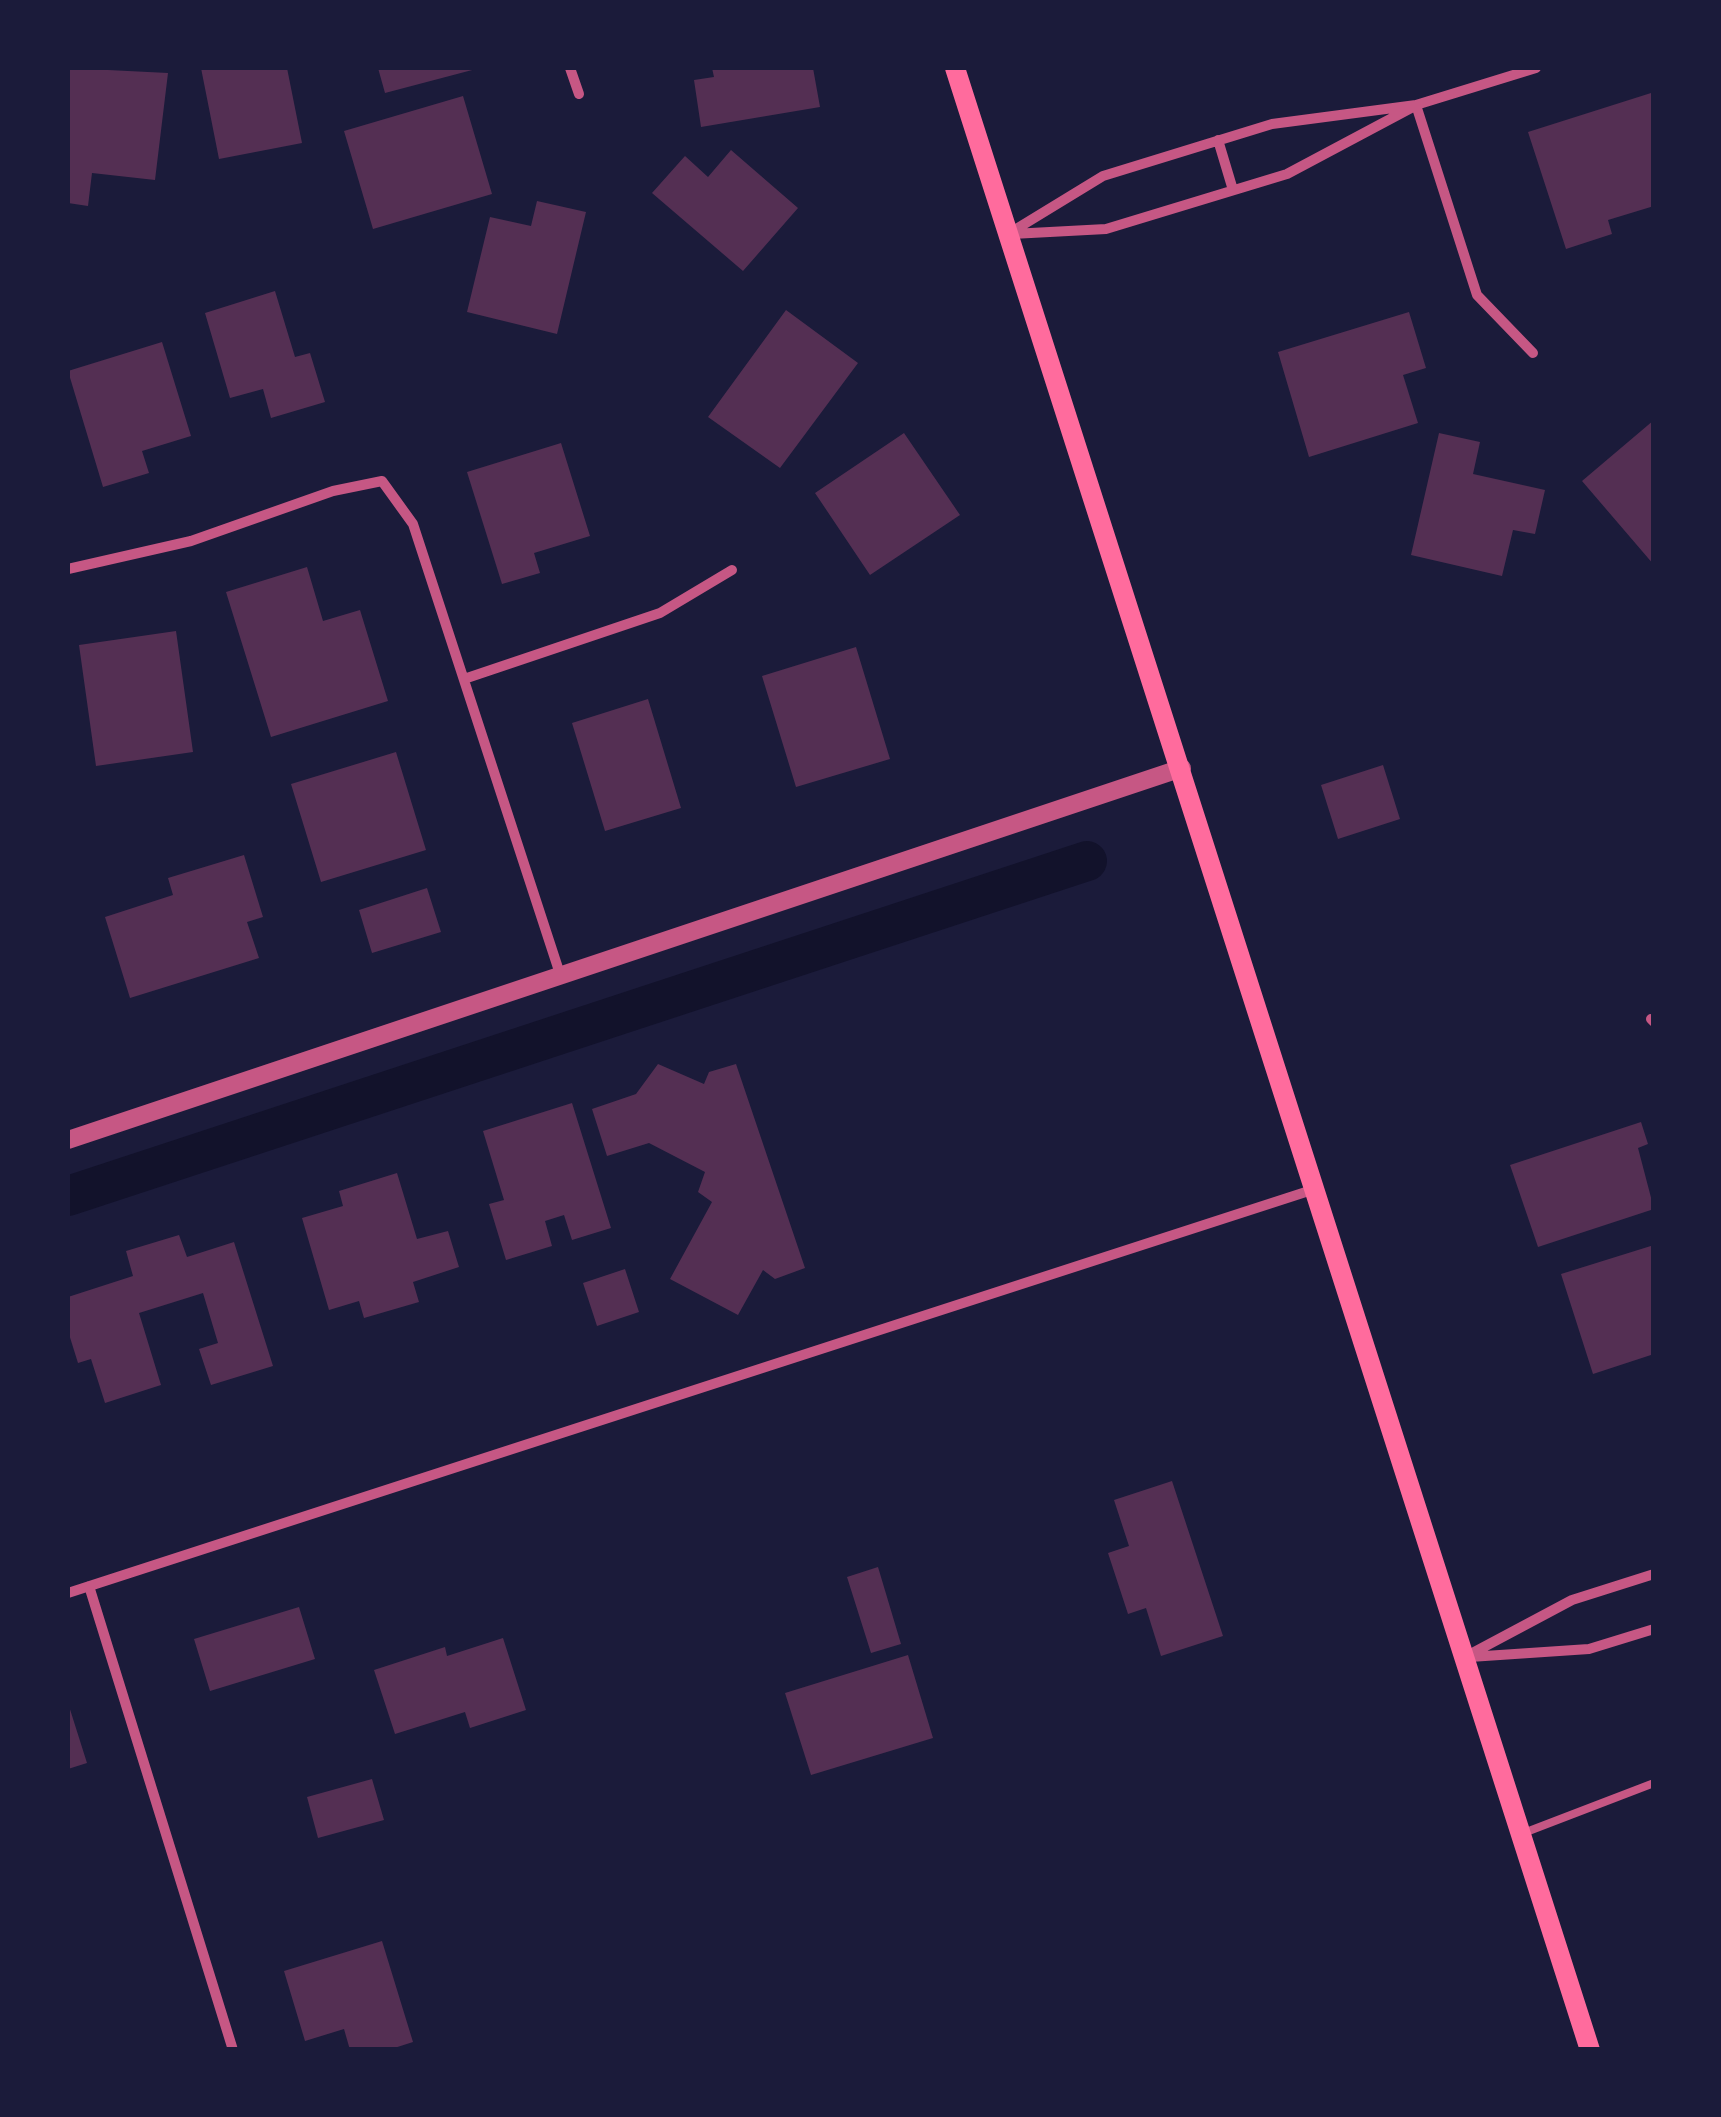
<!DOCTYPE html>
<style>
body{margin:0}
#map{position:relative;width:1721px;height:2117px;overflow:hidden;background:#1b1b3a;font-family:"Golos Text",sans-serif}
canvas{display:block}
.frame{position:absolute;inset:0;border:70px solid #1b1b3a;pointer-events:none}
</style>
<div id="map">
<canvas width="1721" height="2117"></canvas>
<div class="frame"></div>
</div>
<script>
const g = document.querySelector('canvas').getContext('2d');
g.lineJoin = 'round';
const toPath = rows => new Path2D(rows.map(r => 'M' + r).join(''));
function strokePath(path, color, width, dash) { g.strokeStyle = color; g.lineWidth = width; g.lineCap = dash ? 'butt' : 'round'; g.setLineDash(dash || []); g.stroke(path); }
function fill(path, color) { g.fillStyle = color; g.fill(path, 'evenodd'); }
strokePath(toPath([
 [68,1196,1087,861]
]), '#12122b', 40);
fill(toPath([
 [68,68,168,73,155,180,92,173,88,206,68,203],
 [201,68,287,68,302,143,219,159],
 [378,68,475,68,476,69,385,93],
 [712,68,813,68,820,107,701,127,694,80,714,77],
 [1651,93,1654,206,1608,220,1612,234,1566,249,1528,132],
 [463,96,492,194,373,229,344,131],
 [731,150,798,208,743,271,652,193,685,156,708,177],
 [537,201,586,212,557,334,467,312,490,217,531,226],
 [275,291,295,357,310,353,325,402,271,418,263,389,230,398,205,313],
 [786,310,858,363,780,468,708,417],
 [1409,312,1426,368,1403,375,1418,423,1309,457,1278,352],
 [162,342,191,436,142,451,149,473,103,487,68,371],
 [1654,420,1654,565,1582,481],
 [904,433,960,515,870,575,815,493],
 [1439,433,1480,442,1473,474,1545,490,1535,534,1513,530,1502,576,1411,555],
 [561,443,590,536,534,553,540,573,502,584,467,472],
 [307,567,323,621,360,610,388,701,271,737,226,592],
 [176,631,193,752,96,766,79,645],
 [856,647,890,759,796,787,762,676],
 [648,699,681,808,605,831,572,723],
 [396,752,426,850,321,882,291,784],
 [1383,765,1400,819,1338,839,1321,785],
 [244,855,263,917,247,922,259,958,130,998,105,917,173,895,168,878],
 [427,888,441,932,372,953,359,910],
 [658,1064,704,1084,709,1072,736,1064,805,1268,775,1279,763,1270,738,1315,670,1279,712,1202,698,1192,705,1172,649,1143,607,1156,592,1109,636,1094],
 [572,1103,611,1228,572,1240,564,1215,545,1221,552,1246,506,1260,489,1204,504,1200,483,1131],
 [1641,1122,1648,1144,1638,1148,1654,1209,1538,1247,1510,1165],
 [397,1173,417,1239,448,1231,459,1267,413,1282,419,1302,364,1318,359,1301,329,1310,302,1218,343,1206,339,1191],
 [179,1235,187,1257,234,1242,273,1366,211,1385,199,1349,218,1343,203,1293,139,1313,161,1385,105,1403,91,1359,78,1363,68,1331,68,1297,133,1276,126,1251],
 [1654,1245,1654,1354,1593,1374,1561,1274],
 [625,1269,639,1312,597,1326,583,1283],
 [1172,1481,1223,1636,1161,1656,1146,1608,1128,1614,1108,1553,1129,1546,1114,1500],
 [878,1567,901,1644,871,1653,847,1577],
 [299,1607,315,1659,210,1691,194,1639],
 [503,1638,526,1710,470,1728,465,1712,395,1734,374,1670,445,1647,447,1656],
 [908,1655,933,1738,811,1775,785,1693],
 [68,1703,87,1763,68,1769],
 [372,1779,384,1820,318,1838,307,1797],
 [382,1941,413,2042,388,2050,350,2050,344,2029,305,2041,284,1971]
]), '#542f53');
strokePath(toPath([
 [1521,1834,1654,1783]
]), '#c65784', 8);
strokePath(toPath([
 [570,68,579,94],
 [1416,105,1477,295,1533,353],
 [1218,140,1233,190],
 [1008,234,1103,176,1272,124,1416,105,1536,68],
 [1012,234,1106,229,1287,174,1411,108],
 [68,569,191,541,333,491,382,481,413,524,560,974],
 [464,679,660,613,732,570],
 [1651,1019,1654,1022],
 [89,1586,233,2050],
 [68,1593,1315,1189],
 [1465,1657,1572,1600,1654,1574],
 [1470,1657,1589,1649,1654,1629]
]), '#c65784', 10);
strokePath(toPath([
 [68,1140,1182,768]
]), '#c65784', 18);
strokePath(toPath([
 [955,68,1590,2050]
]), '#ff6b9d', 20);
</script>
